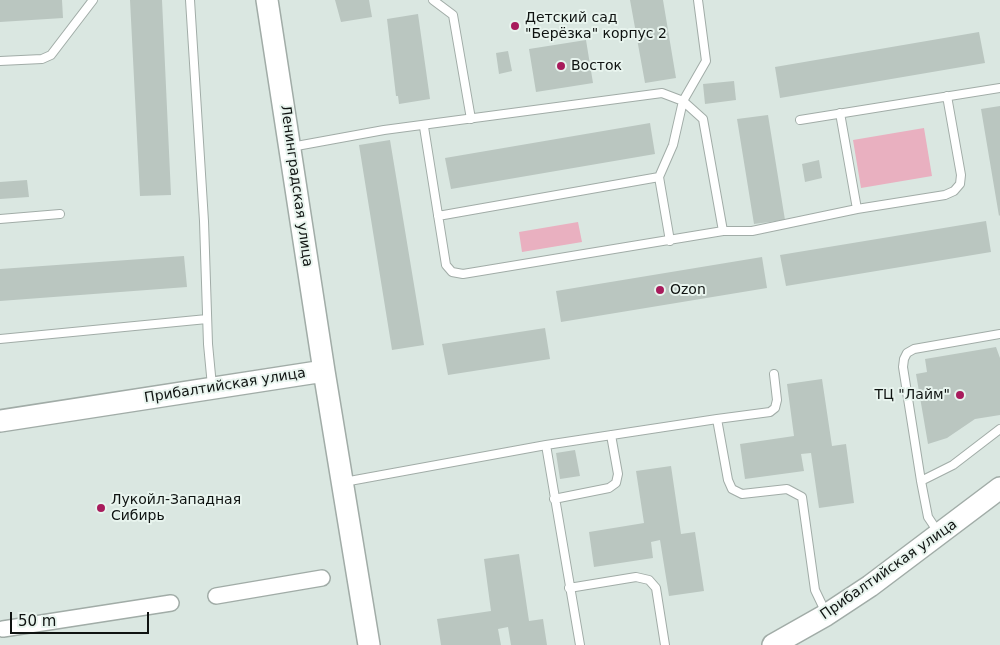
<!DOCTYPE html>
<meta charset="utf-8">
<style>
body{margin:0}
#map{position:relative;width:1000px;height:645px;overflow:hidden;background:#dae7e1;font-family:"DejaVu Sans",sans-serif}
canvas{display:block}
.scale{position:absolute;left:10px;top:612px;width:139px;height:22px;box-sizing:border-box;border:2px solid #0f1311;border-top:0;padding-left:6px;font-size:15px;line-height:18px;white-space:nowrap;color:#0f1311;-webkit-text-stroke:4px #e8f4ee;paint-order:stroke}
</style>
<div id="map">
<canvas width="1000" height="645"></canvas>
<div class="scale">50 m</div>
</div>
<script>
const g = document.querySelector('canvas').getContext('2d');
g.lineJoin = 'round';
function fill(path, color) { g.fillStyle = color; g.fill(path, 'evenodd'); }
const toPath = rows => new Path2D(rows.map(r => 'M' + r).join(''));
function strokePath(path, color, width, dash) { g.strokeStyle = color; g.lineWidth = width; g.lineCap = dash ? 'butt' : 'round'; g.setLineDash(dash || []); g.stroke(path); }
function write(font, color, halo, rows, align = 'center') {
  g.font = font + ' "DejaVu Sans",sans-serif'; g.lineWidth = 4; g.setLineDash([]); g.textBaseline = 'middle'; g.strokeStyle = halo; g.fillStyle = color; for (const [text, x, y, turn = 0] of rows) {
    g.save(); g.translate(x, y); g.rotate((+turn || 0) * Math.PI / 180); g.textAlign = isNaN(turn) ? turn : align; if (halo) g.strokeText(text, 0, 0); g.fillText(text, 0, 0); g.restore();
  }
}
fill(toPath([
 [924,128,932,176,861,188,853,140],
 [578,222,582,242,522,252,519,232]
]), '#e9b0c0');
fill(toPath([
 [0,0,62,0,63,18,0,22],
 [130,0,162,0,171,195,140,196],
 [335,0,369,0,372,17,341,22],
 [630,0,663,0,676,78,645,83],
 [418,14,430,99,399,104,398,96,396,96,387,19],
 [979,32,985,63,780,98,775,67],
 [586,40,593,83,536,92,529,49],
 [508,51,512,71,499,74,496,53],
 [734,81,736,100,705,104,703,84],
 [1000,106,1000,215,999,216,981,109],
 [768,115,785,220,754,224,737,119],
 [650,123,655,154,451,189,445,158],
 [390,140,424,345,392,350,359,145],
 [819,160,822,178,805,182,802,164],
 [27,180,29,197,0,199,0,182],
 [986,221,991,252,786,286,780,255],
 [184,256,187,287,0,301,0,269],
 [762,257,767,288,561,322,556,291],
 [545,328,550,359,448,375,442,344],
 [996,347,1000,358,1000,415,975,419,947,438,928,444,916,374,927,372,925,359],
 [822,379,832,446,846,444,854,503,819,508,811,453,801,454,804,471,745,479,740,444,794,436,787,384],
 [575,450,580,476,560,479,556,453],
 [671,466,681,534,695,532,704,591,669,596,660,540,651,542,653,558,594,567,589,532,644,523,636,471],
 [519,554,529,621,543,619,547,645,511,645,508,627,498,629,501,645,441,645,437,619,491,611,484,559]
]), '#bac6c0');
const lane = toPath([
 [190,0,204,221,208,344,212,386],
 [433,0,453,15,471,119],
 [0,61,42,59,51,55,93,0],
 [840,113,857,209,945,195,954,191,960,184,961,175,947,96],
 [800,120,1000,88],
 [291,147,384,130,662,93,683,101,703,119,723,231,463,274,452,272,446,265,424,127],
 [659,177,670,241],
 [438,216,659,177,673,145,683,101,706,61,698,0],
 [0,219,60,214],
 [723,231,752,231,857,209],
 [0,339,207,319],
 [717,419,770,412,775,408,777,400,774,374],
 [921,481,953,465,1000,429],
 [344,482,546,445],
 [554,499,609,488,616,483,618,474,611,435],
 [938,532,928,517,921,481,903,367,904,359,907,353,914,349,1000,334],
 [569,588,636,577,649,580,656,588,665,645],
 [580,645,546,445,717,419,728,480,732,489,742,494,787,489,802,497,815,590,826,613]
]);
const street = toPath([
 [216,596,322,578],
 [3,629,171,603]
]);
const secondary = toPath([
 [267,0,324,371,369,645],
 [0,421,324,371],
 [773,645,826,615,870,586,1000,488]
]);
strokePath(lane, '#a1aca7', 10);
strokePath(street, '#a1aca7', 18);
strokePath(secondary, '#a1aca7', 24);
strokePath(lane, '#fff', 8);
strokePath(street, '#fff', 15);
strokePath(secondary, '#fff', 21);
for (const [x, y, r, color] of [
 [515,26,5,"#a81b5c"],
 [561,66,5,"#a81b5c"],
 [660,290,5,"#a81b5c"],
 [960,395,5,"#a81b5c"],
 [101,508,5,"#a81b5c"]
]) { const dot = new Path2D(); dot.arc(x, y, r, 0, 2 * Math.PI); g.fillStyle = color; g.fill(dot); strokePath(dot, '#e8f4ee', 2); }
write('14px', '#0f1311', '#e8f4ee', [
 ["Детский сад",525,18],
 ["\"Берёзка\" корпус 2",525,34],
 ["Восток",571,66],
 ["Ozon",670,290],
 ["ТЦ \"Лайм\"",950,395,"right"],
 ["Лукойл-Западная",111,500],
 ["Сибирь",111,516]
], 'left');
write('14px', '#0f1311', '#e8f4ee', [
 ["Ленинградская улица",296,186,82],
 ["Прибалтийская улица",225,386,-9],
 ["Прибалтийская улица",889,570,-35]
]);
</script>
